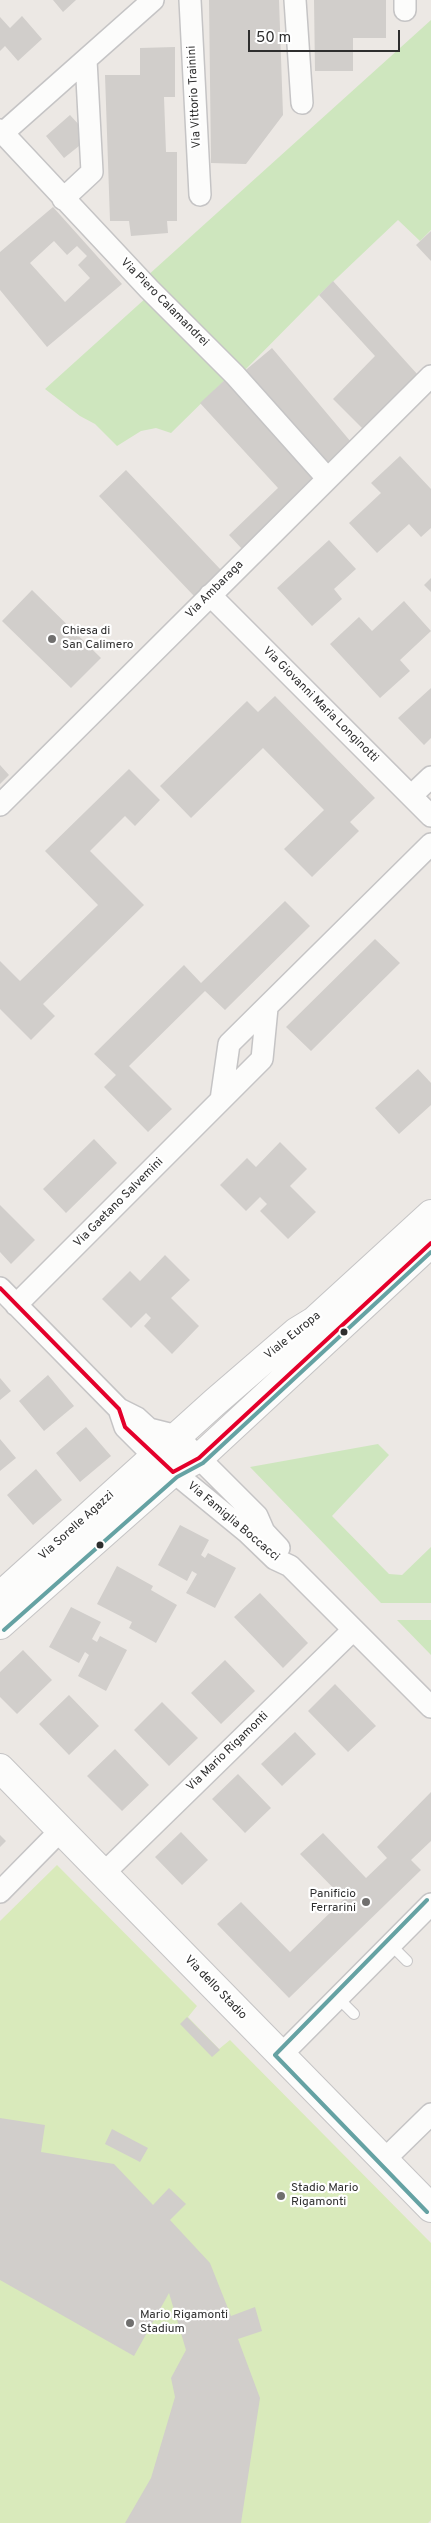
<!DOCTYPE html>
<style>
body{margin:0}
#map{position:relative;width:431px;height:2523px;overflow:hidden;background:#ece8e4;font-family:Overpass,sans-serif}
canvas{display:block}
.scale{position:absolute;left:248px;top:30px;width:152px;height:22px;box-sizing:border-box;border:2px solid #2e2e2e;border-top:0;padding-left:6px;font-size:15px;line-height:18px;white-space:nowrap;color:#2e2e2e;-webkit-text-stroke:4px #fff;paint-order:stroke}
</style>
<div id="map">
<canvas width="431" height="2523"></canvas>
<div class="scale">50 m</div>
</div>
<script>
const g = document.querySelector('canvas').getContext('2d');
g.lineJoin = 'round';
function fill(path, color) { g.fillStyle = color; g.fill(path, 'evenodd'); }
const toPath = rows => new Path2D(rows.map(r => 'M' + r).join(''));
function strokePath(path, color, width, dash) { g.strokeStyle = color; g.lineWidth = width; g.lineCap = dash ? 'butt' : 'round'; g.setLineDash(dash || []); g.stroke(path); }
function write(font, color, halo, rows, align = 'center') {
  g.font = font + ' Overpass,sans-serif'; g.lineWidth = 4.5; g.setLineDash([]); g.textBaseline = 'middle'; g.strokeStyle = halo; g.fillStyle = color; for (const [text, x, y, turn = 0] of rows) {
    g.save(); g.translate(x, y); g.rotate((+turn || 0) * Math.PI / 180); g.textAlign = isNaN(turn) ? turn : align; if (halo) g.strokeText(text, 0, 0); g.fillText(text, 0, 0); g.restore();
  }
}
fill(toPath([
 [431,20,431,230,420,241,398,220,319,295,241,374,146,277],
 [147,297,229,376,171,433,156,428,141,431,117,446,95,424,80,416,45,389],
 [378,1444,389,1455,332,1516,389,1574,402,1575,431,1547,431,1603,381,1603,250,1467],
 [397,1620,431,1620,431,1655]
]), '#cee6be');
fill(toPath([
 [57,1865,197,2006,188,2017,219,2049,230,2040,431,2243,431,2520,428,2523,0,2523,0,1921]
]), '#d9eabb');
fill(toPath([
 [53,0,76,0,63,12],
 [209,0,279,0,283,115,246,164,211,163],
 [314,0,386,0,386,38,353,38,353,71,315,71],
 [22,16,42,39,18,61,5,46,0,51,0,17,10,28],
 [175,47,175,97,164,97,166,152,177,152,177,221,167,221,168,233,131,236,129,221,110,221,105,75,140,75,140,48],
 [70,115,81,127,84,142,64,158,46,136],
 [53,207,122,284,47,347,0,290,0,252],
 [54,241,67,255,77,246,87,256,78,265,90,278,65,302,30,263],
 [431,231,431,261,416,245],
 [333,281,418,375,364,430,333,399,375,356,319,295],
 [272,348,351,442,324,468,241,374],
 [229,376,310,468,313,481,243,550,229,535,278,488,200,403],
 [400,456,431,489,431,528,421,537,409,524,377,553,349,523,381,493,371,483],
 [126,470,221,570,194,596,99,496],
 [329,540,356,569,334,589,342,599,312,626,277,588],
 [431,578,431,592,424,585],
 [32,590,101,658,71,688,2,621],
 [404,601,431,631,400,660,410,671,380,698,330,644,359,617,372,631],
 [431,688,431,738,424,745,398,718],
 [275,696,375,798,350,822,359,831,312,877,284,849,324,810,263,748,191,818,160,786,247,701,258,712],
 [0,765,9,775,0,784],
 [129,769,160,800,135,826,125,816,90,851,144,905,43,1004,55,1016,31,1040,0,1009,0,961,20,981,98,905,45,851],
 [285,901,310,926,225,1010,205,991,129,1066,172,1109,148,1132,104,1087,116,1075,94,1054,184,965,201,983],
 [375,939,400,963,311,1051,286,1027],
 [418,1069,431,1083,431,1105,399,1134,375,1108],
 [94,1139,117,1163,66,1213,43,1189],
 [280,1142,307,1169,290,1186,316,1212,288,1239,260,1211,267,1204,260,1197,246,1211,220,1185,247,1158,256,1167],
 [0,1205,35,1240,11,1264,0,1252],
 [165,1255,190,1280,171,1298,199,1326,172,1354,144,1326,151,1318,146,1313,131,1328,102,1299,130,1271,140,1281],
 [48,1375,74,1406,44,1431,19,1401],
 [0,1378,11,1391,0,1400],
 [86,1427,111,1456,80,1482,56,1453],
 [0,1439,16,1458,0,1471],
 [36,1469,62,1500,33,1525,7,1495],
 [180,1525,209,1540,201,1555,205,1558,208,1553,236,1568,215,1608,186,1593,197,1574,192,1571,187,1581,158,1565],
 [117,1566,153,1586,151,1590,177,1605,156,1643,129,1628,132,1622,97,1604],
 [260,1593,308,1643,283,1668,234,1617],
 [71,1607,101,1622,92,1639,97,1642,100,1636,127,1650,106,1691,78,1676,89,1655,85,1652,79,1663,49,1647],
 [23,1650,52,1680,17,1714,0,1697,0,1672],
 [225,1660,255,1691,221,1724,191,1693],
 [335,1684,376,1726,348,1752,308,1711],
 [69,1695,99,1726,69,1755,39,1724],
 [162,1702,198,1738,169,1766,134,1730],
 [295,1732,316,1754,282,1786,261,1764],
 [115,1749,149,1785,122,1811,87,1776],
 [238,1774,271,1808,245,1833,212,1799],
 [431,1792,431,1841,411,1860,421,1870,289,1998,217,1924,241,1902,290,1952,344,1899,300,1854,323,1833,366,1878,387,1858,377,1847],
 [181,1832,208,1860,182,1885,155,1857],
 [0,1835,6,1841,0,1847],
 [187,2017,220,2050,212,2057,180,2024],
 [0,2118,45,2125,41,2152,114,2164,153,2205,169,2188,186,2204,170,2220,210,2263,231,2316,255,2307,262,2331,238,2339,260,2398,241,2523,125,2523,151,2478,175,2397,171,2378,186,2350,169,2293,134,2356,0,2280],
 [112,2129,148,2148,140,2162,105,2144]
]), '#d1cecb');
const lane = toPath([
 [390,1944,407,1961],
 [337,1997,354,2014]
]);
const street = toPath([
 [190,0,200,195],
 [295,0,302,103],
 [405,0,405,10],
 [0,130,149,289,235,375,327,478],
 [3,133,153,0],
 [63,199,92,172,86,60],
 [210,595,431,816],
 [411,796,431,777],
 [0,805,431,376],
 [221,1100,229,1044,431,844],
 [0,1288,119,1409,137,1418,149,1429,177,1436,257,1516,264,1532,279,1548],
 [16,1305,262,1059,267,1008],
 [119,1409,125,1427,154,1456,248,1533,275,1559,290,1566,431,1707],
 [103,1874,353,1630],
 [0,1892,60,1831],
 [281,2055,431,1904],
 [384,2160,431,2114]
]);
const secondary = toPath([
 [0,1596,215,1402,296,1332,314,1321,431,1214],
 [0,1625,173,1472,199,1458,431,1243],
 [0,1768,431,2208]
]);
strokePath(lane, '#c5c4c5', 12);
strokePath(street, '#c5c4c5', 24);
strokePath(secondary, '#c5c4c5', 30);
strokePath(lane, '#fcfcfb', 10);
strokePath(street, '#fcfcfb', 21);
strokePath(secondary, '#fcfcfb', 28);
strokePath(toPath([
 [0,1288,119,1409,125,1427,173,1472,199,1458,431,1243]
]), '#e4002b', 4);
strokePath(toPath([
 [4,1630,177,1477,203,1463,431,1252],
 [427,2212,275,2055,427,1900]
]), '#65a2a3', 4);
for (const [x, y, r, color] of [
 [52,639,5,"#706f6e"],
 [344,1332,4.5,"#2e2e2e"],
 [100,1545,4.5,"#2e2e2e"],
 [366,1902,5,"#706f6e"],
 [281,2196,5,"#706f6e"],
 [130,2323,5,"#706f6e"]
]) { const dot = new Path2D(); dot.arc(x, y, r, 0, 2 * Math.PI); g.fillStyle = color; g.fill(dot); strokePath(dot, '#fff', 2); }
write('12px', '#2e2e2e', '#fff', [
 ["Via Vittorio Trainini",195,97,-93],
 ["Via Piero Calamandrei",164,303,45],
 ["Via Ambaraga",215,590,-45],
 ["Via Giovanni Maria Longinotti",320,705,45],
 ["Via Gaetano Salvemini",119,1203,-45],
 ["Viale Europa",293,1336,-39],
 ["Via Famiglia Boccacci",233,1522,40],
 ["Via Sorelle Agazzi",77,1526,-42],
 ["Via Mario Rigamonti",228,1752,-44],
 ["Via dello Stadio",215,1988,46]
]);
write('12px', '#2e2e2e', '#fff', [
 ["Chiesa di",62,632],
 ["San Calimero",62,646],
 ["Panificio",356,1895,"right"],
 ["Ferrarini",356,1909,"right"],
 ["Stadio Mario",291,2189],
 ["Rigamonti",291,2203],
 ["Mario Rigamonti",140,2316],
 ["Stadium",140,2330]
], 'left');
</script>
